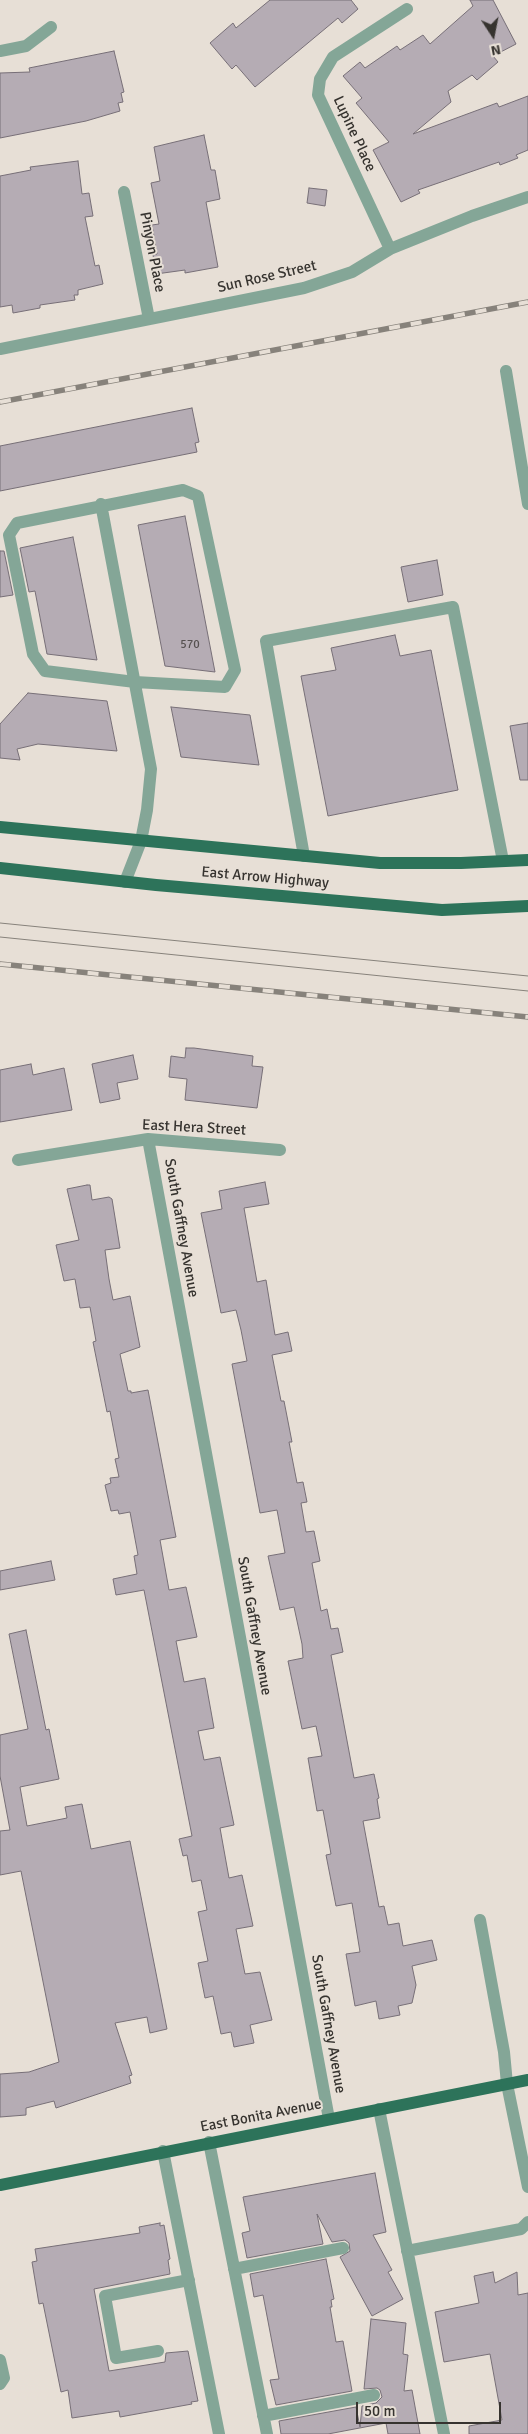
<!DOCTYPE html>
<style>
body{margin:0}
#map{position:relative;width:528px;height:2434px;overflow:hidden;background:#e7dfd6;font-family:Signika,sans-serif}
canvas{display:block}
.north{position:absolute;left:468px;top:10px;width:50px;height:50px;-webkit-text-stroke:4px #e7dfd6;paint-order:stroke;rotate:169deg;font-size:14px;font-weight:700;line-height:20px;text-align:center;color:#36332f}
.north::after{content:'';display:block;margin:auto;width:18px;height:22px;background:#36332f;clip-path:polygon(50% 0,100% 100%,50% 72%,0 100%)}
.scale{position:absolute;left:356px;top:2402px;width:145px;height:22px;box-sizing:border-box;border:2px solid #36332f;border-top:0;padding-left:6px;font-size:15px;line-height:18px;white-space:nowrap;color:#36332f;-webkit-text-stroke:4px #e7dfd6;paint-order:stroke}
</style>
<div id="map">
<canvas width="528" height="2434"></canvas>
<div class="north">N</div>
<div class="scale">50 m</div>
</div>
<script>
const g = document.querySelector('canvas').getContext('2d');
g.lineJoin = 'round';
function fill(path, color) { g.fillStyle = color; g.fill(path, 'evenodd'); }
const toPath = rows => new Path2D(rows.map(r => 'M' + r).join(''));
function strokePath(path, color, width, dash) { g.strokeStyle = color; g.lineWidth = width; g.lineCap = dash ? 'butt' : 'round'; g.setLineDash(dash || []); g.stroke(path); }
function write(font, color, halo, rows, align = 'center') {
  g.font = font + ' Signika,sans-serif'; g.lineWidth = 4; g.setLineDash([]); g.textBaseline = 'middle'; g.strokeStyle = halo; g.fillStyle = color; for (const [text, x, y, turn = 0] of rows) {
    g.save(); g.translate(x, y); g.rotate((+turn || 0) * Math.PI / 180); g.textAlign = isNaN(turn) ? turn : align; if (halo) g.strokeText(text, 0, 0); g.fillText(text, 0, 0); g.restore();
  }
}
const building = toPath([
 [270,0,351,0,358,9,342,23,338,18,255,87,236,65,232,69,210,43,233,23,236,28,270,0],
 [470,0,493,0,516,44,493,56,498,62,477,80,472,75,448,91,451,102,413,134,497,103,499,107,528,96,528,150,516,155,518,158,500,165,499,162,418,190,420,193,401,202,373,150,389,142,356,103,362,98,343,76,360,62,365,68,397,46,400,50,423,35,430,44,473,6,470,0],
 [114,51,124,92,121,93,123,102,118,103,120,111,86,121,0,138,0,73,30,72,29,68,114,51],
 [204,135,211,170,215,170,220,199,206,202,218,267,185,273,185,270,156,274,153,255,157,254,152,225,159,224,151,183,160,181,154,147,204,135],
 [78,161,82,194,89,193,93,216,85,217,95,266,99,265,103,284,78,290,78,295,74,295,75,300,40,305,40,308,13,313,12,305,0,307,0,176,31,170,30,167,78,161],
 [309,188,327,190,325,206,307,203,309,188],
 [192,408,199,442,195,443,197,452,0,491,0,446,192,408],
 [185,516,215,672,165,666,138,525,185,516],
 [73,537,97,660,47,654,35,591,29,592,20,548,73,537],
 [0,551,4,551,13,595,0,597,0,551],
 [437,560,443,595,408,602,401,567,437,560],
 [395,635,400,656,431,650,458,790,328,816,301,676,336,670,331,648,395,635],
 [28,693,107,701,117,751,38,744,17,749,20,760,0,758,0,724,28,693],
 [171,707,250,715,259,765,181,757,171,707],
 [528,723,528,780,520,780,510,726,528,723],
 [186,1048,194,1048,253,1056,252,1066,263,1067,257,1108,185,1100,187,1079,169,1077,171,1056,185,1058,186,1048],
 [133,1055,138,1079,117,1083,120,1099,100,1103,92,1064,133,1055],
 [31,1064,33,1075,64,1068,72,1110,0,1122,0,1070,31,1064],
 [265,1182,269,1204,244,1208,257,1282,266,1280,275,1335,288,1332,292,1351,272,1355,281,1401,284,1401,292,1442,289,1442,297,1483,303,1482,307,1502,301,1503,306,1532,314,1531,320,1561,312,1563,321,1611,327,1609,331,1629,338,1628,343,1652,331,1655,354,1778,374,1774,379,1798,377,1799,380,1818,363,1821,379,1907,384,1906,388,1925,399,1923,403,1946,432,1940,437,1960,412,1966,416,1985,412,2003,398,2006,400,2015,379,2019,376,2001,355,2006,346,1954,360,1952,352,1903,336,1906,326,1855,331,1854,323,1810,317,1811,308,1758,322,1756,316,1726,302,1729,288,1661,303,1658,302,1644,294,1607,280,1610,268,1556,285,1553,277,1510,260,1513,232,1364,247,1361,241,1330,236,1310,221,1313,201,1213,222,1209,219,1191,265,1182],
 [87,1185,90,1185,92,1200,109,1197,112,1199,120,1248,105,1250,109,1279,113,1300,130,1296,140,1347,120,1354,128,1391,131,1391,131,1393,148,1390,176,1537,160,1540,169,1590,186,1587,197,1637,176,1641,184,1682,205,1678,214,1728,198,1731,204,1760,220,1757,234,1825,220,1828,229,1878,242,1875,253,1926,236,1929,245,1974,260,1972,272,2020,250,2025,254,2043,234,2047,231,2032,221,2034,213,1996,205,1998,198,1963,208,1961,198,1912,207,1910,201,1880,192,1882,187,1855,183,1856,179,1839,192,1836,144,1590,116,1595,113,1579,137,1574,134,1556,138,1555,130,1512,119,1514,118,1510,111,1511,105,1485,111,1483,110,1478,119,1477,115,1459,119,1458,110,1411,107,1412,93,1342,96,1341,90,1307,80,1308,75,1279,64,1281,56,1245,79,1240,67,1189,87,1185],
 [51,1561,55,1580,0,1590,0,1571,51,1561],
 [26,1630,46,1730,49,1729,59,1779,20,1787,27,1826,67,1818,65,1807,82,1804,91,1849,130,1841,167,2029,150,2033,147,2017,115,2023,132,2075,129,2076,131,2083,56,2108,54,2101,26,2108,26,2115,0,2117,0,2074,29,2072,59,2062,21,1871,0,1875,0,1831,10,1830,0,1776,0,1735,28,1729,9,1634,26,1630],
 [375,2173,386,2232,373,2235,392,2270,388,2272,403,2299,372,2316,340,2257,350,2251,349,2243,345,2240,332,2242,317,2214,323,2244,247,2258,242,2233,250,2231,243,2197,375,2173],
 [160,2223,160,2226,164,2225,170,2259,168,2260,170,2274,94,2289,109,2371,165,2362,166,2353,188,2351,198,2401,191,2402,192,2404,120,2417,119,2411,72,2418,68,2390,61,2392,43,2303,39,2304,32,2262,37,2261,35,2249,140,2233,139,2227,160,2223],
 [326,2259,334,2299,331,2300,332,2307,330,2307,336,2342,343,2341,352,2391,276,2405,270,2380,279,2379,263,2295,254,2297,250,2274,326,2259],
 [493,2272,495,2283,517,2272,518,2295,528,2293,528,2434,469,2434,469,2426,502,2420,490,2354,444,2362,435,2312,479,2303,474,2276,493,2272],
 [371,2319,406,2323,403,2354,408,2355,404,2391,412,2390,420,2434,388,2434,386,2423,328,2434,281,2434,279,2421,356,2407,360,2427,362,2406,376,2403,382,2397,380,2390,377,2388,364,2389,371,2319]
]);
fill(building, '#b5acb4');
strokePath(building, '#776f77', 1);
strokePath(toPath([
 [0,51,26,46,51,27],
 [124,192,149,319],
 [390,249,318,95,320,79,333,57,407,9],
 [0,349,304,288,352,272,390,249,472,216,528,197],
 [506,371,528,504],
 [183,490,198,496,235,670,225,687,135,682,45,671,33,654,9,535,17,523,183,490],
 [101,504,151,769,147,810,141,841,125,882],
 [304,856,266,641,453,607,503,861],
 [148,1139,329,2119],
 [18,1160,148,1139,280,1150],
 [480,1920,504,2052,507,2084,528,2187],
 [379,2109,444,2434],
 [209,2142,267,2434],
 [163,2151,219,2434],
 [407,2251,521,2229,528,2222],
 [234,2269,343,2248],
 [158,2351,116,2358,105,2296,189,2280],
 [0,2360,4,2378,0,2384],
 [263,2416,374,2395]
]), '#84a697', 12);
strokePath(toPath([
 [0,827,380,863,461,863,528,860],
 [0,868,156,885,442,910,528,906],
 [0,2185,528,2080]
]), '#2d735a', 12);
strokePath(toPath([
 [0,923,528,976],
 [0,937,528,991]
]), '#87827b', 1);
const rail = toPath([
 [0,402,528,302],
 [0,964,528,1017]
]);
strokePath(rail, '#87827b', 5.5);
strokePath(rail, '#e7dfd6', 4, [11]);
write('12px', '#565150', null, [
 ["570",190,645]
]);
write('15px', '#36332f', '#e7dfd6', [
 ["Lupine Place",354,134,65],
 ["Pinyon Place",152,252,79],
 ["Sun Rose Street",267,277,-13],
 ["East Arrow Highway",265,878,5],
 ["East Hera Street",194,1128,3],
 ["South Gaffney Avenue",181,1228,80],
 ["South Gaffney Avenue",254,1626,80],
 ["South Gaffney Avenue",328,2024,80],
 ["East Bonita Avenue",261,2116,-11]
]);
</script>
